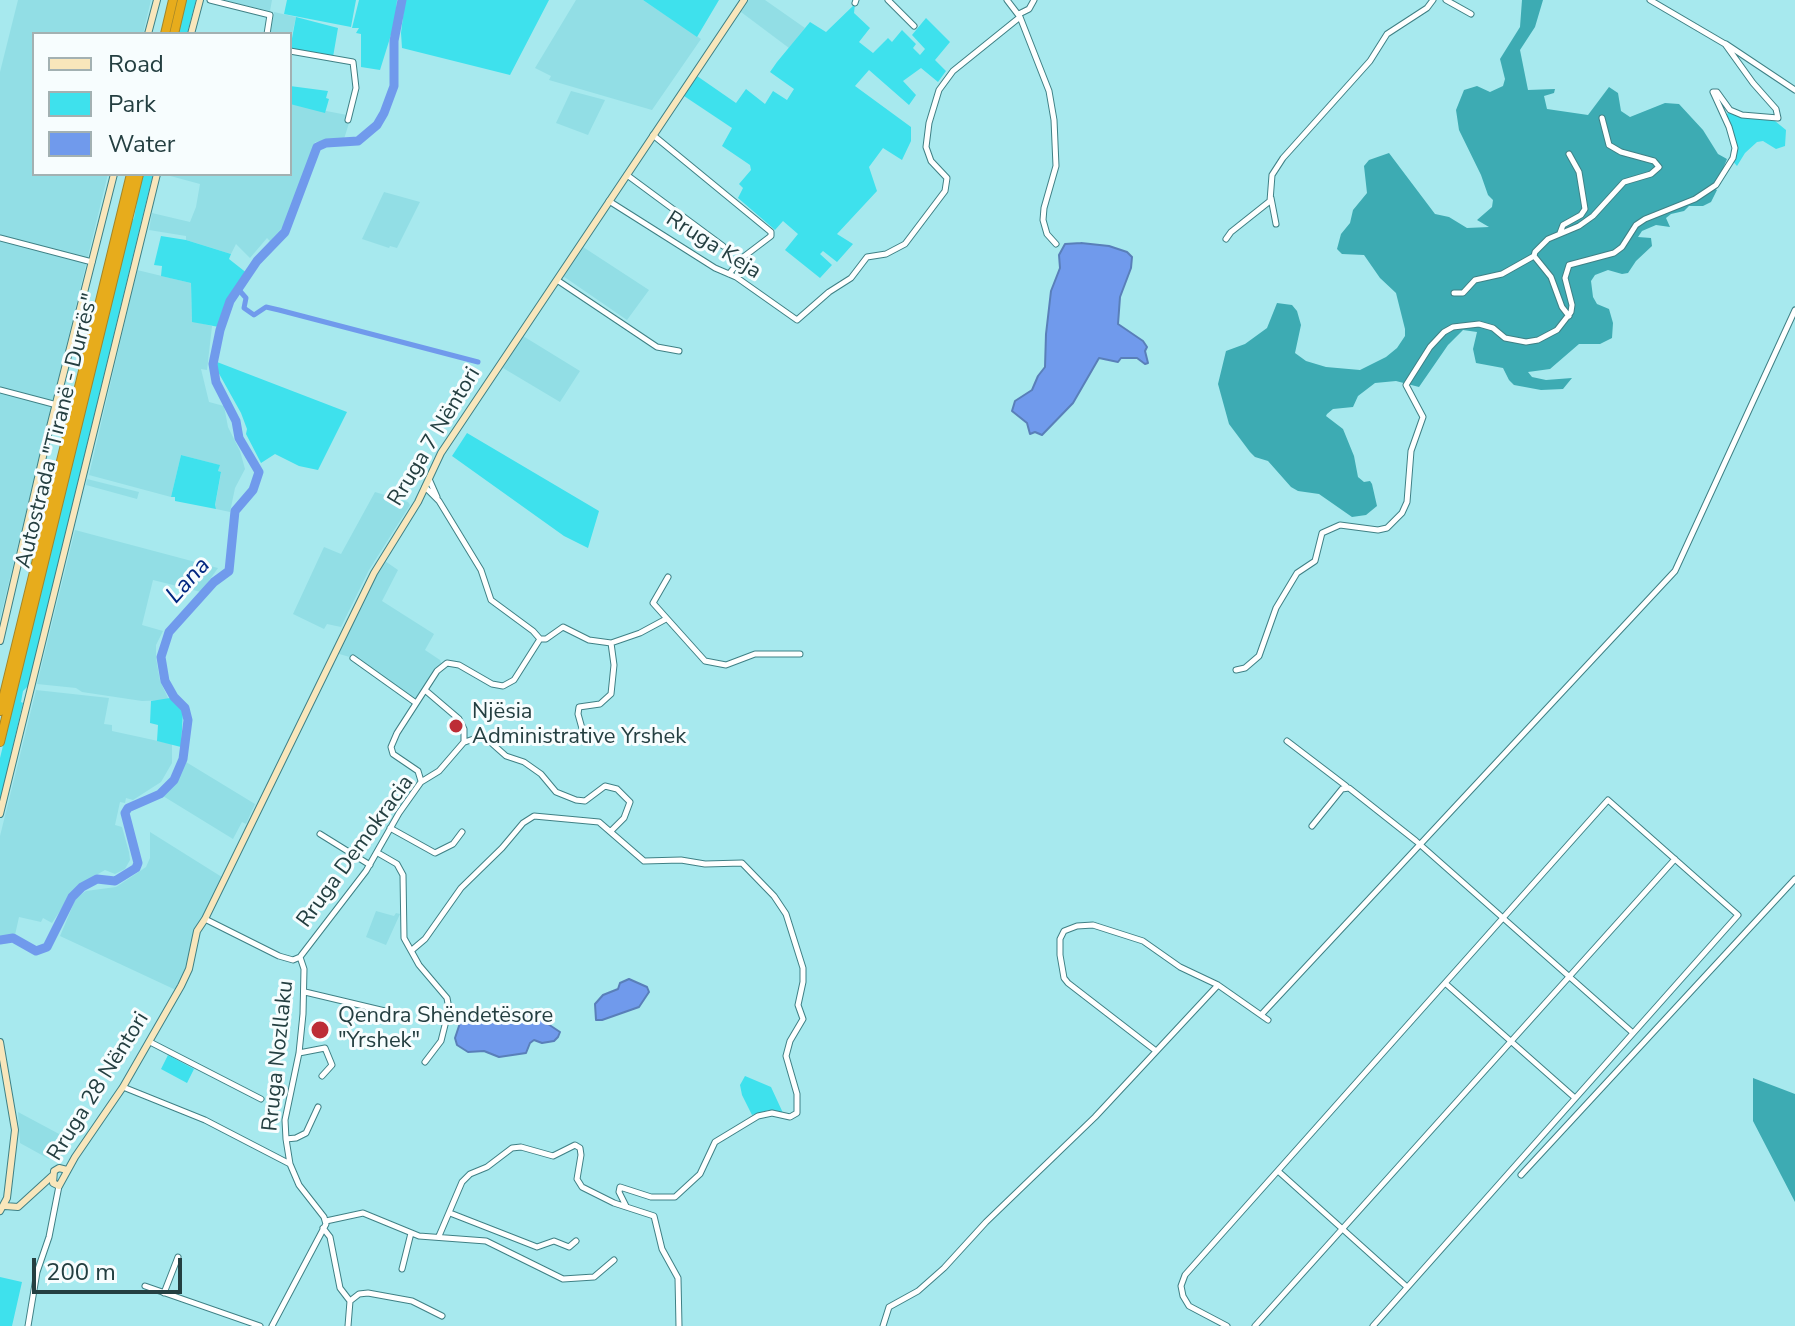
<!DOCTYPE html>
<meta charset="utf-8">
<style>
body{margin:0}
#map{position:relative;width:1795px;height:1326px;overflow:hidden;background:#a7e9ee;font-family:"Nunito Sans",sans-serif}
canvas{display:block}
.legend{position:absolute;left:32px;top:32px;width:260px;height:144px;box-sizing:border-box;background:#f7fdfe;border:2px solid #a3b1b2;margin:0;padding:10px 14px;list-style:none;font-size:24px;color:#243f41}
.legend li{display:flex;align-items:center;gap:16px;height:40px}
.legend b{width:40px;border:2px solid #a3b1b2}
.scale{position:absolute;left:32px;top:1258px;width:150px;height:36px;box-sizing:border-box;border:4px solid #243f41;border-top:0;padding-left:10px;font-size:24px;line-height:28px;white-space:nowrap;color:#243f41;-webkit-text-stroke:6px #f7fdfe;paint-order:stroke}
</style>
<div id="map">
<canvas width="1795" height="1326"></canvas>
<ul class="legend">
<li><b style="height:10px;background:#f8e6bb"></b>Road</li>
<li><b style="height:22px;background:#3ee1ed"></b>Park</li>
<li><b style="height:22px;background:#709aec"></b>Water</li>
</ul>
<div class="scale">200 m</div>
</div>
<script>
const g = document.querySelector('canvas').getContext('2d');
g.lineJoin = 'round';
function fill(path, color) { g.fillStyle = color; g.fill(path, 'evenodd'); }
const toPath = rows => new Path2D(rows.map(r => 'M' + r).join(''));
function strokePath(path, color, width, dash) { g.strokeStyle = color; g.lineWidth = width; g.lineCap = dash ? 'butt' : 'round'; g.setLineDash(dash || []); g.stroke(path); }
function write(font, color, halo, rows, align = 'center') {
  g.font = font + ' "Nunito Sans",sans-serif'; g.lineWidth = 6; g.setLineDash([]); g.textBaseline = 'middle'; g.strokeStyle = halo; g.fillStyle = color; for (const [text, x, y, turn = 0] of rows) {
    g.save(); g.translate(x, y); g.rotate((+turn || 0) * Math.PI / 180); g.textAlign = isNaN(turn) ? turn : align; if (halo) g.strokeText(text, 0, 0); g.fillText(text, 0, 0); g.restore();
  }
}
fill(toPath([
 [18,0,151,0,143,34,34,34,34,174,108,174,0,619,0,72],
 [222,0,272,0,270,11],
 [576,0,643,0,701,39,652,110,549,80,551,76,535,68],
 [749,0,765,0,805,28,789,48,741,12],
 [274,12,296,17,290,43,290,34,270,34],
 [571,91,605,100,588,135,556,123],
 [290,104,347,115,345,122,349,123,344,139,315,142,283,227,270,241,267,238,250,258,236,244,231,254,186,240,186,236,149,230,152,213,190,222,196,207,200,184,163,174,290,174],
 [384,192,420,202,397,248,390,246,389,248,362,239],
 [580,245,649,290,627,320,560,274],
 [137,270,191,283,192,321,212,326,207,370,201,369,209,402,224,406,228,427,240,451,245,469,235,488,230,512,216,509,215,506,221,473,218,471,219,465,181,455,171,497,89,475],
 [523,336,580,371,560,402,503,368],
 [87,479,139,492,137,499,86,485],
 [375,492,408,502,410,505,369,570,341,627,327,624,324,629,293,614,324,547,341,554],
 [75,530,218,568,201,592,153,580,142,625,163,631,156,645,156,658,160,681,169,700,142,701,82,692,76,688,37,684],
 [382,559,398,570,382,601,434,634,425,650,440,660,442,665,416,703,353,658,336,653],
 [36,690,109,698,104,724,112,725,112,731,172,744,172,763,161,782,133,800,126,798,125,803,120,802,115,825,122,827,129,852,130,860,125,869,115,874,105,870,84,882,72,893,52,923,43,918,41,922,19,917,15,935,0,938,0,836],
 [186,762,255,804,246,824,242,822,233,839,163,796,175,783],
 [150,832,225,879,197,931,189,969,178,991,60,936,76,898,86,891,116,887,146,867,150,858],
 [376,911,394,916,396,913,400,914,386,945,366,937],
 [18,1112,61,1135,49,1159,20,1143]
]), '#92dee5');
fill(toPath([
 [185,0,196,0,187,34,176,34],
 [287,0,356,0,351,27,284,14],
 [359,0,397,0,395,22,380,70,361,67,361,34,356,33,359,28,352,28],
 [405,0,549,0,510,75,402,48,401,33],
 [643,0,719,0,697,37],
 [855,4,854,13,870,28,859,42,873,53,888,38,892,42,902,30,916,44,913,48,920,55,925,49,912,35,926,18,950,42,935,60,946,71,938,82,921,68,903,81,916,95,909,105,869,70,855,86,911,127,911,141,902,160,883,148,869,167,877,191,837,234,853,244,837,262,823,251,820,254,832,265,820,278,785,250,798,234,783,221,775,230,738,198,743,188,739,184,751,170,750,165,722,146,732,128,684,96,697,76,736,103,746,89,765,104,773,91,787,100,794,89,770,72,777,62,810,22,826,32],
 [296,17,338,28,333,57,290,49],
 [290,86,328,91,326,98,329,99,325,113,290,104],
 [1730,112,1742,117,1775,121,1786,130,1785,146,1776,149,1763,141,1757,142,1745,153,1737,166,1731,159,1737,146,1736,140,1725,115],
 [142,174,153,174,28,686,23,691,21,702,23,703,0,801,0,758,113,294,130,225,134,218],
 [161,236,186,240,231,254,229,259,248,274,229,299,219,327,192,322,191,283,161,276,162,266,154,265],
 [217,362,347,412,318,470,299,466,275,454,261,463,246,434,247,429,241,413,217,370],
 [467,433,599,511,588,548,564,536,452,456],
 [181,455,220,465,218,471,221,472,215,505,216,509,175,501,175,497,171,497],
 [170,698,183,711,181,747,157,741,158,725,150,723,151,701],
 [168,1055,194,1069,187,1083,161,1069],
 [745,1076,771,1087,783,1113,769,1110,752,1115,742,1095,740,1085],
 [0,1277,22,1282,12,1326,0,1326]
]), '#3ee1ed');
fill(toPath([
 [1522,0,1543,0,1535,27,1520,50,1528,90,1555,89,1554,93,1544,96,1547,109,1588,115,1609,87,1618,93,1621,111,1630,117,1665,103,1679,104,1703,130,1718,154,1727,159,1720,176,1712,187,1717,190,1711,202,1703,206,1689,206,1684,211,1671,214,1666,218,1670,227,1656,225,1642,231,1638,237,1651,238,1652,246,1636,261,1628,273,1622,274,1608,270,1595,275,1591,281,1593,297,1597,304,1609,309,1613,323,1612,338,1600,344,1579,344,1550,369,1528,372,1532,377,1546,380,1572,378,1563,389,1541,390,1514,385,1509,380,1503,368,1476,363,1473,349,1477,332,1463,330,1448,345,1419,387,1396,381,1375,383,1358,396,1353,407,1333,409,1327,414,1326,416,1343,429,1354,456,1358,477,1364,482,1370,481,1372,484,1377,506,1366,515,1352,517,1319,494,1298,491,1291,487,1268,461,1255,457,1250,452,1229,424,1218,384,1226,351,1245,344,1267,328,1277,303,1292,305,1297,311,1301,325,1295,353,1306,361,1326,367,1360,370,1386,357,1397,348,1405,336,1405,329,1396,293,1380,278,1364,255,1342,254,1337,249,1341,234,1350,223,1353,210,1367,193,1364,166,1369,160,1389,153,1435,214,1449,217,1467,228,1489,227,1477,220,1492,207,1493,200,1488,195,1481,175,1459,130,1456,110,1464,90,1477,86,1490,92,1503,86,1505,79,1500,59,1520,27],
 [1753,1078,1795,1094,1795,1202,1753,1121]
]), '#3dabb3');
const water = toPath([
 [1081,243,1109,246,1127,252,1132,257,1131,268,1120,297,1118,324,1143,341,1147,347,1145,351,1148,363,1145,364,1137,358,1121,358,1118,362,1099,358,1073,403,1042,435,1035,432,1030,434,1027,423,1012,411,1015,401,1032,390,1038,376,1045,367,1046,334,1051,291,1060,268,1059,255,1065,244,1081,243],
 [629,979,647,987,649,992,639,1007,602,1020,596,1020,595,1004,603,995,618,989,620,983,629,979],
 [515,1010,529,1014,538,1012,545,1022,560,1032,558,1037,554,1041,542,1043,534,1040,530,1043,526,1053,499,1057,484,1051,468,1052,457,1045,455,1038,462,1017,473,1015,489,1023,501,1020,515,1010]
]);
fill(water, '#709aec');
strokePath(water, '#597fb9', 2);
strokePath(toPath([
 [239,290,246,298,244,308,254,315,266,307,279,310,478,362]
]), '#709aec', 5);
strokePath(toPath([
 [0,940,13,938,36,951,47,947,72,897,82,887,97,879,115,881,136,868,138,863,125,813,128,808,160,794,174,780,183,759,188,720,185,708,174,697,165,681,161,657,169,632,214,582,229,571,235,511,253,490,259,472,239,438,236,421,216,382,213,364,220,330,230,301,257,261,285,232,317,147,326,143,358,141,377,125,384,113,394,86,394,41,402,0]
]), '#709aec', 9);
const street = toPath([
 [210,0,270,15,267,34],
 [888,0,914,26],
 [1007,0,1020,17,1049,91,1054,120,1056,166,1044,208,1043,220,1047,234,1056,244],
 [1446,0,1471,14],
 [855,3,856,0],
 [1019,14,1029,9,1034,0],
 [1726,44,1795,90],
 [290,51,353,62,356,88,348,120],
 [653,135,771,232,771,236,742,258,729,274],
 [627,175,723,246],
 [1271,198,1276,224],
 [609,201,715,268,736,277,797,320,829,292,851,278,867,257,886,254,905,244,945,191,947,178,931,161,926,147,929,123,939,90,953,71,1020,17],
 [1560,233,1563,225,1581,215,1585,209,1579,172,1569,154],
 [0,238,92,262],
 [1226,239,1231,232,1270,201,1272,175,1283,158,1370,61,1387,34,1427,8,1433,0],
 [557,280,657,347,679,351],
 [1454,293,1463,293,1475,280,1502,274,1534,256],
 [1569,316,1562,307,1551,277,1534,256,1535,252,1548,239,1579,226,1593,216,1624,182,1651,174,1659,167,1654,161,1621,152,1609,145,1602,118],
 [0,390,57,405],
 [429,479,437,497],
 [425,487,439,501,481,570,491,600,533,631,540,639],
 [668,577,653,603,705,661,726,665,755,654,800,654],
 [540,639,546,639,563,627,589,640,611,643,640,633,666,619],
 [353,658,416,703],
 [1236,670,1245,668,1259,656,1276,608,1297,573,1315,561,1322,533,1340,525,1378,530,1387,528,1402,513,1407,502,1411,451,1423,417,1406,385,1430,347,1444,332,1453,327,1479,324,1493,328,1505,338,1526,342,1538,340,1557,330,1571,312,1572,305,1565,278,1569,265,1614,253,1622,247,1636,225,1645,219,1695,199,1716,185,1733,158,1735,148,1729,127,1713,92,1717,92,1730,110,1742,115,1778,118,1776,109,1753,83,1725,44,1650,0],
 [583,732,578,714,579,707,600,704,611,694,614,665,611,643],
 [1287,741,1346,786],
 [465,742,479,737,488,740,506,756,524,762,541,774,556,792,576,800,585,801,605,786,617,789,630,802,624,818,611,831],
 [421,781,418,771,393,754,391,747,397,733,437,671,447,663,459,665,492,684,503,686,514,680,540,639],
 [1312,826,1342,789,1349,788,1416,841,1633,1033],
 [390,828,435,853,453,844,462,832],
 [320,834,370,865],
 [378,853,397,864,403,875,404,938,419,965,447,998,449,1009,441,1041,425,1062],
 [205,919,279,956,293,960,300,957,366,871,399,813,421,782,439,771,464,742,464,729,459,719,425,690],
 [412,950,425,939,461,888,502,848,523,823,534,816,599,822,644,861,681,860,705,864,742,863,774,896,786,914,803,968,803,982,798,1005,803,1019,790,1041,786,1056,797,1094,797,1113,790,1117,772,1113,758,1116,715,1142,700,1174,675,1197,651,1197,620,1187,619,1192,626,1206],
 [1445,983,1575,1098],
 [305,992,406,1016],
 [1261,1015,1675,571,1795,310],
 [150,1042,261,1099],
 [1156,1051,1068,983,1064,978,1060,955,1060,939,1064,931,1077,926,1093,925,1143,941,1180,967,1218,985,1268,1020],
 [299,1053,325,1048,332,1065,322,1076],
 [123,1087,205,1120,290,1164],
 [286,1139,296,1138,306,1133,318,1107],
 [1278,1171,1407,1287],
 [1521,1175,1795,879],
 [450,1213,537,1247,554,1241,569,1247,576,1241],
 [326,1221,363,1213,419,1236,486,1241,563,1279,594,1277,614,1260],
 [323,1228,330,1237,340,1288,350,1301,348,1326],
 [439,1236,462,1182,470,1174,487,1167,512,1148,521,1147,553,1156,575,1145,580,1148,581,1155,577,1179,582,1187,614,1203,654,1216,662,1249,678,1278,679,1326],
 [402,1269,411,1233],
 [145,1286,260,1326],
 [164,1293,178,1257],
 [350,1301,359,1294,368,1293,412,1301,442,1316],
 [28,1326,37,1272,49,1237,59,1186],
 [272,1326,326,1224,324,1217,299,1185,290,1164,286,1139,285,1120,299,1053,303,1014,304,969,300,957],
 [883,1326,889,1307,918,1291,944,1268,986,1222,1095,1117,1218,985],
 [1227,1326,1189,1306,1183,1296,1181,1286,1185,1275,1608,800,1738,915,1373,1326],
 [1255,1326,1675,859]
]);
const secondary = toPath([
 [148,34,157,0],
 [191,34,200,0],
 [0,641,48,435,114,174],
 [0,814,157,174],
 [0,1042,15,1130,7,1198,0,1211],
 [67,1170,59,1168,54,1171,53,1183,59,1186,75,1157,123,1087,181,986,189,969,197,931,205,919,374,573,418,502,441,453,744,0],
 [5,1206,18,1207,52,1176]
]);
const highway = toPath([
 [165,34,173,0],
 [174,34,182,0],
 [0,711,131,174],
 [0,742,139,174]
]);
strokePath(street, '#3f8085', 7);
strokePath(secondary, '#3f8085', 8);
strokePath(highway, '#a38629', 10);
strokePath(street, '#fff', 5);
strokePath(secondary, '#f8e6bb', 6);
strokePath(highway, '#e7ac1c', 8);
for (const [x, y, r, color] of [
 [456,726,8,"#bd2d36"],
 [320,1030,10,"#bd2d36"]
]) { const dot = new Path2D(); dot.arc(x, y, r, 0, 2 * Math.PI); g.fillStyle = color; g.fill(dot); strokePath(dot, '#f7fdfe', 3); }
write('22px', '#243f41', '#f7fdfe', [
 ["Rruga Keja",713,246,32],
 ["Autostrada \"Tiranë - Durrës\"",58,431,-76],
 ["Rruga 7 Nëntori",435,437,-59],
 ["Rruga Demokracia",356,852,-54],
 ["Rruga Nozllaku",279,1056,-84],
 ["Rruga 28 Nëntori",99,1087,-58]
]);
write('22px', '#243f41', '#f7fdfe', [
 ["Njësia",472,713],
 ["Administrative Yrshek",472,738],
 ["Qendra Shëndetësore",338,1017],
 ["\"Yrshek\"",338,1042]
], 'left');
write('italic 24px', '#012780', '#f7fdfe', [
 ["Lana",189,581,-48]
]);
</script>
